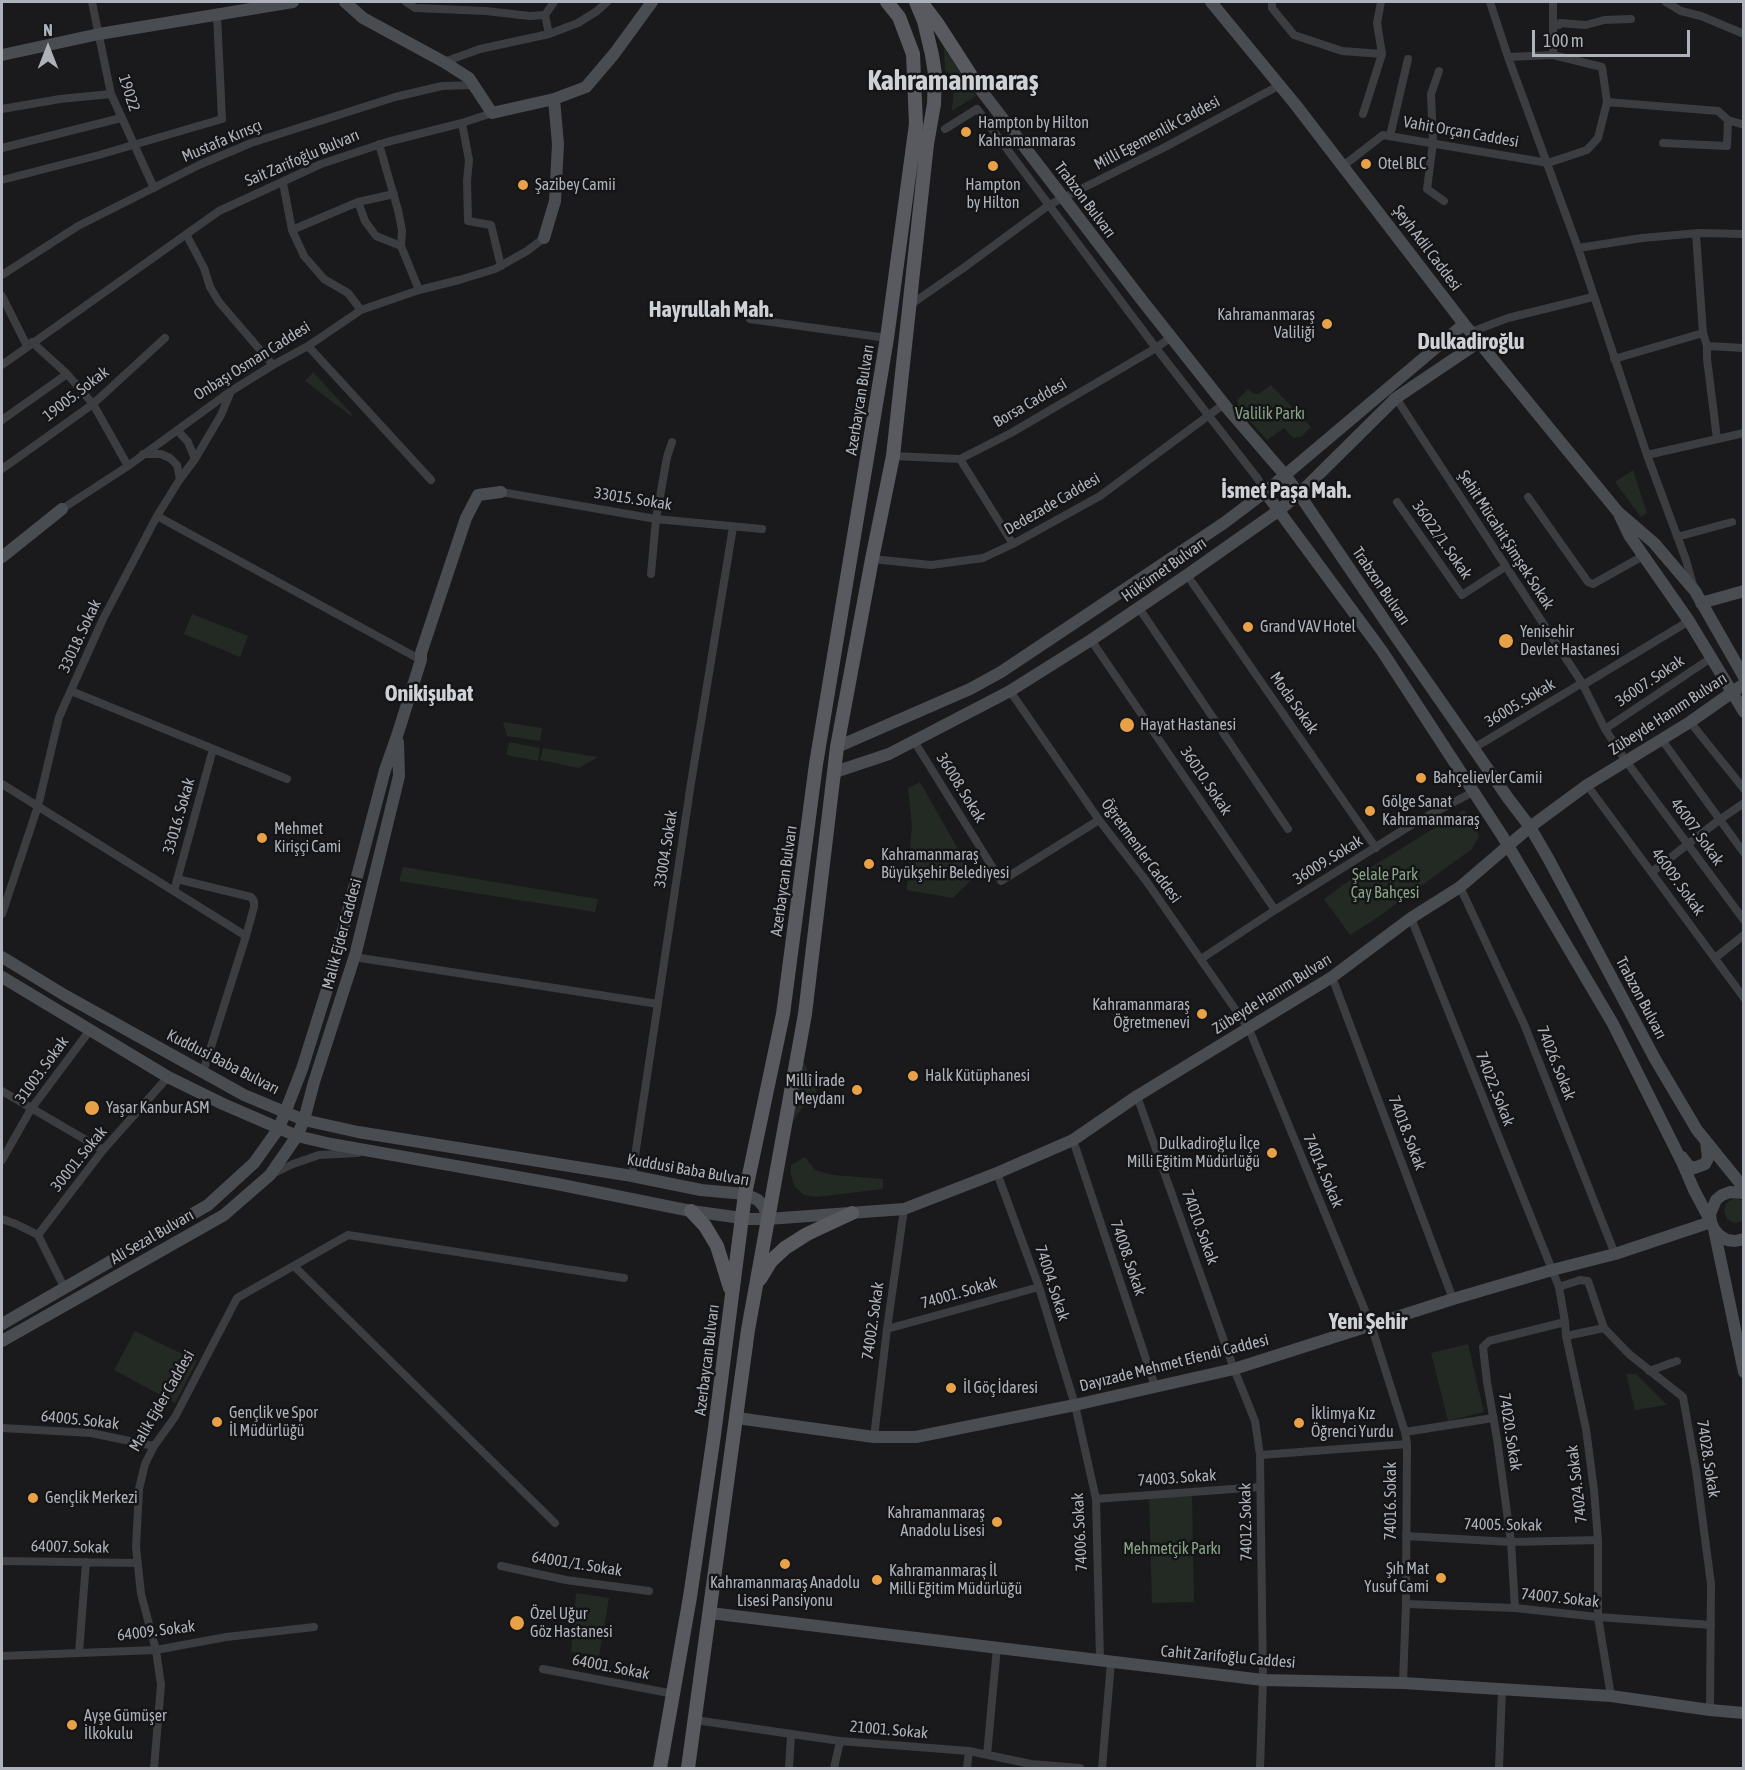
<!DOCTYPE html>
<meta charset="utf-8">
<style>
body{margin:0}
#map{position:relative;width:1745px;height:1770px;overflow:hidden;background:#1a1a1c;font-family:"Asap Condensed",sans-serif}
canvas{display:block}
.frame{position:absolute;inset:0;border:3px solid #aeb3bb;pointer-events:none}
.north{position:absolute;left:18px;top:18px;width:60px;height:60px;-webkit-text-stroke:4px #151517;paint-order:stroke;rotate:0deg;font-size:16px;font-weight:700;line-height:24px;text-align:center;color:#aeb3bb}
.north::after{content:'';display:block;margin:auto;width:21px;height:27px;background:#aeb3bb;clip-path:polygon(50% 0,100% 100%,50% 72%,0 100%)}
.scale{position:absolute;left:1532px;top:30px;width:158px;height:27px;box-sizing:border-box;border:3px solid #aeb3bb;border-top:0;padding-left:8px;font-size:18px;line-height:21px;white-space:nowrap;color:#aeb3bb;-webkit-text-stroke:4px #151517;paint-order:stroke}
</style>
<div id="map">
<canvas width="1745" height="1770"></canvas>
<div class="frame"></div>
<div class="north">N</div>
<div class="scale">100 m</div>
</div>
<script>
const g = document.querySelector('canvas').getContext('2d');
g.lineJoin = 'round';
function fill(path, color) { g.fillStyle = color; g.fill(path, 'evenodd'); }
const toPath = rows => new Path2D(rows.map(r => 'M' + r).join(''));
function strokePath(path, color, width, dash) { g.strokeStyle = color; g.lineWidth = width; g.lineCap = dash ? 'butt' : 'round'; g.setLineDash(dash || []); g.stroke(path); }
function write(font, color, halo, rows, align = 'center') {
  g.font = font + ' "Asap Condensed",sans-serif'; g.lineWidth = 5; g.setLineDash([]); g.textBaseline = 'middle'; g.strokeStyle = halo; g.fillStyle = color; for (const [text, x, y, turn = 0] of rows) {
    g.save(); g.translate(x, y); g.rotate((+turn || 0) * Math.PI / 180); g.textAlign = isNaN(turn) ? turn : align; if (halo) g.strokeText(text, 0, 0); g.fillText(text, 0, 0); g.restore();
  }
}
fill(toPath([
 [944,48,976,96,952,111,955,77,945,70],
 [313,372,352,414,351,416,305,381],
 [1271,385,1311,427,1301,437,1293,438,1284,428,1267,440,1239,409,1237,400,1248,389,1254,394,1258,394],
 [1633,470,1647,513,1641,517,1615,482],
 [192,614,248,636,240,657,184,634],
 [503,722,542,728,540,741,507,736],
 [509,742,540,748,538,761,506,755],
 [543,748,598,757,579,768,540,760],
 [920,782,974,877,953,898,907,890,912,825,908,788],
 [1464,810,1476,828,1479,836,1472,849,1378,917,1350,935,1324,899,1350,880],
 [403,867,598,899,595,912,399,881],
 [800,1053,808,1071,818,1079,815,1102,802,1108,790,1126],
 [805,1157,815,1170,833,1175,883,1179,883,1189,816,1197,804,1195,795,1187,791,1175,791,1165],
 [1737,1198,1743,1201,1743,1221,1734,1223,1727,1219,1724,1211,1726,1203,1733,1199],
 [135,1331,197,1361,175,1403,114,1370],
 [1468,1344,1484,1412,1448,1421,1431,1353],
 [1626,1374,1636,1374,1667,1405,1635,1410],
 [1192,1493,1194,1602,1152,1603,1149,1496],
 [576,1593,609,1598,599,1656,571,1652]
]), '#222a23');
strokePath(toPath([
 [92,2,111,94,154,188],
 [406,2,415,8,486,11,530,16,545,15],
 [1272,2,1272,8,1294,35,1342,51,1382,54],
 [1490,2,1508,57,1578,248,1647,455,1686,560,1693,585],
 [1666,2,1681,11,1701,16,1744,34],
 [1554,23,1555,25,1559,25,1560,23,1586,25,1604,20,1631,19],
 [549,34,545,15,554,2],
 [1553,55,1553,2],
 [444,62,480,49,549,34,578,23,597,11,607,2],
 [1439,71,1431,94,1433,143,1427,189,1444,201],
 [1607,102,1718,111,1728,120,1744,125],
 [2,109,60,99,111,94],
 [1363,114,1382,54,1377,23,1381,2],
 [462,123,469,160,467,181,468,221,491,225,501,266],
 [945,129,977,109,1156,348,1258,479,1265,492],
 [1390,136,1408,59],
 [1663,143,1727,146,1728,120],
 [379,144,398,210,402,230,401,246,419,290],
 [2,148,121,118],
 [1343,166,1383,135,1548,163,1587,150,1598,138,1607,102,1602,67,1553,55,1508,57],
 [2,180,99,155,222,119,217,15],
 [283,183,292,230,304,256,324,279,348,293,361,310],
 [358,202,365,221,376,236,401,246],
 [292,230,358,202,394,194],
 [186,234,204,268,210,287,219,302,273,365],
 [1696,234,1703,333,1707,346,1707,359,1717,439],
 [1578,248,1642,238,1699,233,1744,234],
 [2,275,78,226,199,165,251,143,395,97,442,86,474,85],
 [2,296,27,346],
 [910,305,962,269,1049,205,1167,146,1280,85],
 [750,319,887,338],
 [1471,332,1508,318,1593,297],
 [32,342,67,374,93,404,128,466],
 [308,346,431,480],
 [1707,346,1744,348],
 [1614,359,1703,333],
 [2,365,219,211,321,164,387,142,462,123,492,113],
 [1396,398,1582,683,1605,729,1626,761,1744,920],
 [2,420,67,374],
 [177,430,188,442,195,459],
 [143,454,161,454,170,458,177,465,180,479],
 [1647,455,1744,433],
 [893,456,960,459,1011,433,1156,348,1171,337],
 [960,459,1013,544],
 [2,469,93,404,165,338],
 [501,492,656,519,762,529],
 [1528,497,1588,582,1593,584,1643,556],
 [1397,502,1462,595,1505,567],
 [62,509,128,466,231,391,273,365,308,346,361,310,419,290,459,280,495,269,527,251,544,238],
 [157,516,421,660],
 [1677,537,1732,522],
 [872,559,931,565,983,558,1013,544,1100,496,1224,404],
 [651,574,656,519,667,457,672,442],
 [1187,575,1376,848],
 [1139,608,1288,829],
 [1091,640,1275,910],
 [1583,685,1689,621],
 [71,691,287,779],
 [1010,691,1099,820,1147,882,1249,1029,1371,1325,1405,1432,1407,1444,1406,1604,1403,1683],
 [1690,722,1744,789],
 [1605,729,1711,658],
 [1662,740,1744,853],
 [914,741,1001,881,1099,820],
 [1474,748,1582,683],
 [2,784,246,936,203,1072],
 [1587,785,1744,998],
 [1652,872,1719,820,1744,803],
 [177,879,251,897,254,901,254,907,246,936],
 [1460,887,1524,1024,1615,1254],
 [174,891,213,749],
 [2,914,38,806,59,717,103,619,157,516,180,479,195,459,221,415,231,391],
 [1411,918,1559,1287,1565,1322,1566,1336,1586,1429,1594,1490,1598,1540,1598,1617,1611,1696],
 [354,957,658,1004],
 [1715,958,1744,935],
 [1201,959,1275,910,1416,822,1475,791],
 [1332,977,1453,1299],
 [2,1091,103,1150],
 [1137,1096,1234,1369,1255,1421,1260,1455,1263,1680,1260,1768],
 [1073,1140,1155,1386],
 [2,1160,31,1109,90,1030],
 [997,1173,1039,1287,1075,1405,1096,1499,1100,1659],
 [270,1175,293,1164,319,1155,358,1153],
 [632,1176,691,783,733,527],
 [2,1219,16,1224,38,1235,64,1287],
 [38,1235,103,1150,168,1077],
 [294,1266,555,1523],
 [1559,1287,1580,1280,1588,1281,1604,1328,1629,1354,1683,1397,1696,1470,1711,1584,1710,1710],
 [887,1329,1039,1287],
 [1566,1336,1604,1328],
 [1649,1371,1677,1361],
 [2,1428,91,1433,154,1446],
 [1405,1432,1493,1418],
 [874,1437,887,1329,904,1209],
 [1260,1455,1407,1444],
 [1096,1499,1260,1487],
 [1406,1536,1511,1542,1598,1540],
 [2,1561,137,1563],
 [501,1566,566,1580,649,1591],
 [1406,1604,1515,1608,1598,1617,1711,1625],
 [1515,1608,1511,1542,1497,1439,1487,1382,1483,1347,1489,1341,1565,1322],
 [79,1653,86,1562],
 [2,1656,156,1650,226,1637,314,1627],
 [543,1669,674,1694],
 [695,1720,840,1741,969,1751,1031,1764,1080,1768],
 [987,1755,997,1647],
 [154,1768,161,1685,156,1650,141,1594,136,1547,139,1489,145,1464,154,1446,175,1417,237,1298,348,1235,624,1278],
 [789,1768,791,1735],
 [834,1768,840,1741],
 [967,1768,969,1751],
 [1102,1768,1111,1662],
 [1499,1768,1502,1689]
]), '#3b3d41', 8);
strokePath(toPath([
 [345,2,363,18,444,62,469,78,492,113,554,99,586,87,614,54,652,2],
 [1211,2,1295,104,1464,324,1618,512,1654,543,1695,591,1744,677],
 [2,55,99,34,293,2],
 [977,85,1141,299,1228,409,1285,475,1299,494,1396,637,1508,798,1530,827,1548,858,1655,1059,1697,1130,1744,1188],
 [544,238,555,201,558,144,554,99],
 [1620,516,1629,535,1689,621,1744,712],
 [2,557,62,509],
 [1701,603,1744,591],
 [837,747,970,689,1001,672,1224,523,1265,492,1464,324],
 [835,772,889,754,914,741,1010,691,1091,640,1187,575,1278,511,1299,494,1396,398,1479,342],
 [2,957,66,996,244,1095,304,1120,358,1132,632,1176,701,1190,745,1194,758,1200,764,1207,768,1219],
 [2,977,168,1077,223,1104,297,1136,331,1144,557,1184,691,1211,749,1219,768,1219,904,1209,997,1173,1073,1140,1137,1096,1332,977,1411,918,1460,887,1530,827,1587,785,1690,722,1744,684],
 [1682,1157,1688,1165,1694,1168,1705,1164,1708,1158,1706,1141],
 [1744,1193,1730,1192,1722,1195,1716,1200,1710,1214,1711,1222,1714,1229,1719,1235,1727,1240,1735,1241,1744,1239],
 [1714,1229,1744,1372],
 [2,1324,208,1205,254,1163,279,1128,302,1069,329,983,385,770,397,736,421,660,421,653,466,518,478,495,501,492],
 [2,1341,224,1215,270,1175,297,1136,304,1120,314,1082,356,952,399,776,398,742],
 [737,1418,874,1437,916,1437,1075,1405,1234,1369,1453,1299,1552,1270,1615,1254,1711,1222,1694,1190,1682,1162,1613,1024,1503,837,1382,651,1265,492],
 [710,1613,1263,1680,1403,1683,1611,1696,1710,1710,1744,1713]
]), '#494c51', 12);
strokePath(toPath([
 [921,2,937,23,977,85],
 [691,1211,705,1226,717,1246,730,1288],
 [760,1279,771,1261,785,1248,807,1234,852,1213],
 [660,1768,690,1597,714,1435,745,1194,783,1014,816,764,887,338,916,124,913,54,899,17,887,2],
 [688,1768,748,1330,805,1014,837,747,872,559,893,456,927,144,934,104,935,74,932,55,924,21,916,2]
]), '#585a60', 14);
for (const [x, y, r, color] of [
 [966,132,6,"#e8a147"],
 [1366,164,6,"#e8a147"],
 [993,166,6,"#e8a147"],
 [523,185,6,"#e8a147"],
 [1327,324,6,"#e8a147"],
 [1248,627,6,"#e8a147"],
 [1506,641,8,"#e8a147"],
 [1127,725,8,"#e8a147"],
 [1421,778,6,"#e8a147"],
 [1370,811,6,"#e8a147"],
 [262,838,6,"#e8a147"],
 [869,864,6,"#e8a147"],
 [1202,1014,6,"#e8a147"],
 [913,1076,6,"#e8a147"],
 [857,1090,6,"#e8a147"],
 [92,1108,8,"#e8a147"],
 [1272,1153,6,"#e8a147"],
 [951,1388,6,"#e8a147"],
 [217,1422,6,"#e8a147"],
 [1299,1423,6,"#e8a147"],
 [33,1498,6,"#e8a147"],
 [997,1522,6,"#e8a147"],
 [785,1564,6,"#e8a147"],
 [1441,1578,6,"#e8a147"],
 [877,1580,6,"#e8a147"],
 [517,1623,8,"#e8a147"],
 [72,1725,6,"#e8a147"]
]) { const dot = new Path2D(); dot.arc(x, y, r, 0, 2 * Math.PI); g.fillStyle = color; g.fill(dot); strokePath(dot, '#151517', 2); }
write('16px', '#aeb3bb', '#151517', [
 ["19022",129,93,72],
 ["Vahit Orçan Caddesi",1461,132,10],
 ["Milli Egemenlik Caddesi",1157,133,-28],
 ["Mustafa Kırısçı",222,141,-23],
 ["Sait Zarifoğlu Bulvarı",302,158,-23],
 ["Trabzon Bulvarı",1085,200,53],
 ["Şeyh Adil Caddesi",1427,248,53],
 ["Onbaşı Osman Caddesi",252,361,-32],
 ["19005. Sokak",76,394,-38],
 ["Azerbaycan Bulvarı",860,400,-81],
 ["Borsa Caddesi",1030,403,-30],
 ["33015. Sokak",633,499,9],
 ["Dedezade Caddesi",1052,504,-30],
 ["36022/1. Sokak",1442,540,55],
 ["Şehit Mücahit Şimşek Sokak",1506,540,57],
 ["Hükümet Bulvarı",1164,570,-35],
 ["Trabzon Bulvarı",1381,586,56],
 ["33018. Sokak",80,636,-65],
 ["36007. Sokak",1650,681,-34],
 ["Moda Sokak",1294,703,55],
 ["36005. Sokak",1520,703,-31],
 ["Zübeyde Hanım Bulvarı",1668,714,-33],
 ["36010. Sokak",1206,781,56],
 ["36008. Sokak",961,788,58],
 ["33016. Sokak",179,816,-74],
 ["46007. Sokak",1697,832,54],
 ["33004. Sokak",666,849,-81],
 ["Öğretmenler Caddesi",1141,851,54],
 ["36009. Sokak",1328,860,-32],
 ["Azerbaycan Bulvarı",784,881,-82],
 ["46009. Sokak",1678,882,54],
 ["Malik Ejder Caddesi",342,934,-75],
 ["Zübeyde Hanım Bulvarı",1272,994,-32],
 ["Trabzon Bulvarı",1641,998,62],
 ["Kuddusi Baba Bulvarı",223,1062,27],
 ["74026. Sokak",1556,1063,68],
 ["31003. Sokak",42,1070,-54],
 ["74022. Sokak",1495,1089,68],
 ["74018. Sokak",1407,1133,69],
 ["30001. Sokak",79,1159,-51],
 ["Kuddusi Baba Bulvarı",688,1170,10],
 ["74014. Sokak",1323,1171,67],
 ["74010. Sokak",1200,1227,70],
 ["Ali Sezal Bulvarı",152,1237,-30],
 ["74008. Sokak",1128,1258,71],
 ["74004. Sokak",1052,1283,72],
 ["74001. Sokak",959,1293,-16],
 ["74002. Sokak",873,1321,-82],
 ["Azerbaycan Bulvarı",707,1360,-83],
 ["Dayızade Mehmet Efendi Caddesi",1174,1363,-14],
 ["Malik Ejder Caddesi",162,1401,-60],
 ["64005. Sokak",80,1420,6],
 ["74020. Sokak",1510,1432,81],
 ["74028. Sokak",1708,1459,81],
 ["74003. Sokak",1177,1478,-4],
 ["74024. Sokak",1577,1484,-97],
 ["74016. Sokak",1391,1501,-90],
 ["74012. Sokak",1246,1522,-91],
 ["74005. Sokak",1503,1525,1],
 ["74006. Sokak",1080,1532,-93],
 ["64007. Sokak",70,1547,1],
 ["64001/1. Sokak",577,1564,9],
 ["74007. Sokak",1560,1598,6],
 ["64009. Sokak",156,1631,-7],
 ["Cahit Zarifoğlu Caddesi",1228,1657,5],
 ["64001. Sokak",611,1667,11],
 ["21001. Sokak",889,1730,5]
]);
write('16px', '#aeb3bb', '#151517', [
 ["Hampton by Hilton",978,123],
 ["Kahramanmaras",978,141],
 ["Otel BLC",1378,164],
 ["Şazibey Camii",535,185],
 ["Hampton",993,185,"center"],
 ["by Hilton",993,203,"center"],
 ["Kahramanmaraş",1315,315,"right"],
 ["Valiliği",1315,333,"right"],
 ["Grand VAV Hotel",1260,627],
 ["Yenisehir",1520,632],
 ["Devlet Hastanesi",1520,650],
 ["Hayat Hastanesi",1140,725],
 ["Bahçelievler Camii",1433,778],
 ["Gölge Sanat",1382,802],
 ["Kahramanmaraş",1382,820],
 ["Mehmet",274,829],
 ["Kirişçi Cami",274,847],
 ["Kahramanmaraş",881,855],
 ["Büyükşehir Belediyesi",881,873],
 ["Kahramanmaraş",1190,1005,"right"],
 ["Öğretmenevi",1190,1023,"right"],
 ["Halk Kütüphanesi",925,1076],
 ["Millî İrade",845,1081,"right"],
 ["Meydanı",845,1099,"right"],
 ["Yaşar Kanbur ASM",106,1108],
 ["Dulkadiroğlu İlçe",1260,1144,"right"],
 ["Milli Eğitim Müdürlüğü",1260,1162,"right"],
 ["İl Göç İdaresi",963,1388],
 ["Gençlik ve Spor",229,1413],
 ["İl Müdürlüğü",229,1431],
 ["İklimya Kız",1311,1414],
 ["Öğrenci Yurdu",1311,1432],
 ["Gençlik Merkezi",45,1498],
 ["Kahramanmaraş",985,1513,"right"],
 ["Anadolu Lisesi",985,1531,"right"],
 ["Şıh Mat",1429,1569,"right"],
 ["Yusuf Cami",1429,1587,"right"],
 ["Kahramanmaraş İl",889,1571],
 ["Milli Eğitim Müdürlüğü",889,1589],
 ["Kahramanmaraş Anadolu",785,1583,"center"],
 ["Lisesi Pansiyonu",785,1601,"center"],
 ["Özel Uğur",530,1614],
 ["Göz Hastanesi",530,1632],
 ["Ayşe Gümüşer",84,1716],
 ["İlkokulu",84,1734]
], 'left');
write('16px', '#87a486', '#151517', [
 ["Valilik Parkı",1270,414],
 ["Şelale Park",1385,875],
 ["Çay Bahçesi",1385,893],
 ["Mehmetçik Parkı",1172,1549]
]);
write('bold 22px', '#ced2d7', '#151517', [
 ["Hayrullah Mah.",711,310],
 ["Dulkadiroğlu",1471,342],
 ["İsmet Paşa Mah.",1286,491],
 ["Onikişubat",429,694],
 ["Yeni Şehir",1368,1322]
]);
write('bold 28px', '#ced2d7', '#151517', [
 ["Kahramanmaraş",953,81]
]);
</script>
